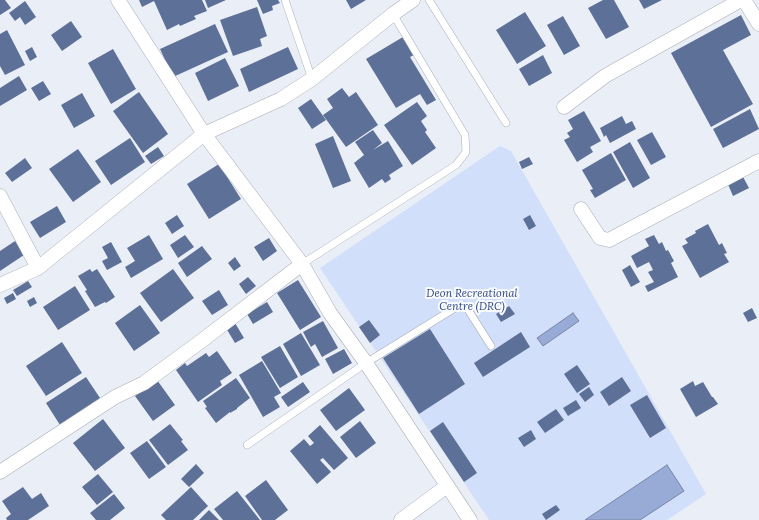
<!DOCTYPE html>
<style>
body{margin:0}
canvas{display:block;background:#eaeef7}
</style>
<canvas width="759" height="520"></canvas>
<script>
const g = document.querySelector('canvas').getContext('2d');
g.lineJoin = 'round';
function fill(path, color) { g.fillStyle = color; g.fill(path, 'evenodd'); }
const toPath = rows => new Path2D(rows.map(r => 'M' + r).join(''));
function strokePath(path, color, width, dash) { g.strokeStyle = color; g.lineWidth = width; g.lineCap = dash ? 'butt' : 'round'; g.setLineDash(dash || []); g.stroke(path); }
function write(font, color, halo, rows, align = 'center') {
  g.font = font + ' Lora,serif'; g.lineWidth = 4; g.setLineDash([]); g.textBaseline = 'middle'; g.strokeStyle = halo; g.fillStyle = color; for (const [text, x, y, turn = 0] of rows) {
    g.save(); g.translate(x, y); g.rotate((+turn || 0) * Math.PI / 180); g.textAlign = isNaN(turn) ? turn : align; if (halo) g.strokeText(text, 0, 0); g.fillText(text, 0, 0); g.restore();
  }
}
fill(toPath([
 [500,146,511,151,706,494,667,520,489,520,320,268]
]), '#d2dffb');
const water = toPath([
 [573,313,579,321,543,346,537,338,573,313],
 [667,465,684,491,640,520,585,520,667,465]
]);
fill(water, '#97abd6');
strokePath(water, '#7886a5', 1);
fill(toPath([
 [0,0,5,0,11,8,0,15],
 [139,0,202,0,207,11,194,16,196,19,180,26,179,24,167,30,154,1,142,7],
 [205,0,226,0,208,8],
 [257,0,278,0,280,3,272,6,273,10,263,14],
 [346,0,366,0,351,9],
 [603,0,614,0,629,27,606,39,588,8],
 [639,0,662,0,644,9],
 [25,1,36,17,25,25,20,17,15,21,9,13],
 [257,7,267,36,260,39,262,46,233,56,220,20],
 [525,12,546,46,517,64,496,30],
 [741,15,751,35,723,50,753,104,711,127,671,53],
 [563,16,580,46,564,55,547,25],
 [71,21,82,37,62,51,51,35],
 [215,24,228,52,173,77,160,49],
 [7,30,25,65,5,75,0,66,0,34],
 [403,37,414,55,410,57,436,100,427,105,420,94,396,108,366,59],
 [32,47,37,57,30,61,25,51],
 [288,47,298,69,249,92,240,69],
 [113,49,136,89,111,104,88,63],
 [543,55,552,73,529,86,519,69],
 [225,58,239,86,208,101,195,73],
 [19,76,27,90,0,106,0,88],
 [43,81,51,94,39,101,31,88],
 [342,88,349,97,356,92,378,125,346,147,323,115,333,108,327,99],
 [139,92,168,134,143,153,113,111],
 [82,93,95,116,74,128,61,105],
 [311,99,326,120,312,129,298,108],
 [417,102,427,116,421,121,427,130,425,132,436,148,412,165,384,125],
 [750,109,759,129,723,148,713,129],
 [584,111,601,141,590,147,593,152,577,162,564,140,570,137,567,133,573,129,568,120],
 [622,116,626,124,632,121,636,129,610,143,606,135,604,137,600,128],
 [373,130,382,143,373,150,388,141,403,166,389,175,391,179,385,183,382,179,369,188,354,163,364,155,355,142],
 [652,132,666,157,651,165,637,140],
 [333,136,351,181,333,188,315,144],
 [130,138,145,162,111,185,95,161],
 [630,142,650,178,633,188,613,152],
 [158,147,164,156,151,164,145,156],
 [78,149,101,182,73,202,49,169],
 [611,153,626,180,595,198,590,190,593,189,582,170],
 [529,157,533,164,522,169,519,162],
 [25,158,32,168,12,182,5,173],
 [219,164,241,199,209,219,187,184],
 [742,175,749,188,733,196,727,182],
 [57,206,66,222,40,238,30,222],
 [177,215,184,226,172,234,165,223],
 [530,215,536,226,529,230,523,219],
 [708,224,719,245,722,243,727,253,724,254,729,262,700,278,682,246,688,243,685,239,696,233,695,231],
 [149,235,163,259,131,278,125,267,135,261,127,248],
 [185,235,194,247,178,258,170,245],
 [654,235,659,244,662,242,666,251,668,250,674,261,671,263,678,277,648,292,645,286,654,282,648,272,653,270,649,262,637,268,631,256,649,246,645,239],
 [269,238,277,251,263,261,254,247],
 [15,241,24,255,0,271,0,251],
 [111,242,122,262,107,270,102,261,108,258,102,247],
 [202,246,212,259,187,277,178,263],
 [235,257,241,266,234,271,228,263],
 [630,265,640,282,631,287,622,270],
 [90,269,92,272,97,269,115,297,106,303,105,302,95,307,85,291,87,290,78,276],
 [173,269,194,298,161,322,140,293],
 [248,277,256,286,246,294,239,284],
 [298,280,321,317,300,330,277,293],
 [28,281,32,287,17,296,13,290],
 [75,286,90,310,58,330,43,307],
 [219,290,228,305,212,315,202,301],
 [13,293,16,299,7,304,4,298],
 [34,297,37,303,30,307,27,301],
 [267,302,273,312,253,324,247,314],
 [140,305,160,333,134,351,115,323],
 [509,306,515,314,501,322,496,314],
 [752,308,757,318,748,322,743,313],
 [369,320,380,335,370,343,359,327],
 [323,321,338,348,322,357,315,344,311,347,303,332],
 [235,323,244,338,235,343,226,328],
 [430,329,465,384,419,414,383,358],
 [521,332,530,347,483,377,474,363],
 [301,333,320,365,301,376,283,344],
 [62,342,82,373,46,396,26,366],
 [280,346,298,377,280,388,261,357],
 [344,349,352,363,333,374,325,359],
 [217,351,232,373,220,381,222,385,198,402,176,370,185,363,187,366,206,353,209,357],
 [262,361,281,393,274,397,280,407,263,417,239,375],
 [577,365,590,384,577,393,564,374],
 [86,377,100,398,60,425,46,403],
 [622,377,631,391,609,406,600,392],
 [236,378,250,398,237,408,237,409,230,413,230,412,216,423,205,408,207,407,203,401],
 [157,380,175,405,153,421,135,396],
 [693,381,695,386,703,382,712,397,713,397,718,404,696,417,680,389],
 [303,382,310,392,288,407,281,397],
 [589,387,594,395,585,402,579,394],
 [349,388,365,410,336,431,320,410],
 [647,395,666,428,650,438,630,405],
 [576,400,581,408,568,416,563,408],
 [556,409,564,420,545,433,537,422],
 [103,419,125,448,95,471,73,443],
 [360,421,376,443,356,458,340,437],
 [443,422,477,473,464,482,430,431],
 [170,424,183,440,181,441,188,450,168,465,149,440],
 [320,425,348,458,334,470,323,458,320,460,331,472,317,484,290,451,304,439,310,446,314,443,308,436],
 [531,430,536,439,524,447,518,438],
 [147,441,166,467,149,479,130,453],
 [196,464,204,473,189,487,181,479],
 [98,474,113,492,97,505,82,487],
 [266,480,288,510,275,520,262,520,245,496],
 [23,487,32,499,41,493,49,506,28,520,7,520,6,518,11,514,2,501],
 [191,487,208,506,193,520,166,520,161,515],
 [237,491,260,520,223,520,214,509],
 [114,494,125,508,110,520,96,520,90,513],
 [556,505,560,510,546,520,542,514],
 [209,510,219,520,199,520]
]), '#5d7097');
const lane = toPath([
 [285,0,312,79],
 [429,0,506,123],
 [302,264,456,165,466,152,465,135,393,14],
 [247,445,366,363,458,306,463,305,467,308,491,346]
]);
const street = toPath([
 [118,0,204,134,302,264,330,313,366,363,470,520],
 [744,0,759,24],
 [564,107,605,76,741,0],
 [0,196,38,268],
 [581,209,600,238,609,240,759,161],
 [0,285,38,268,204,134,281,99,312,79,393,14,413,0],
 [0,472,115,397,144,383,200,342,302,264],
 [401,520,447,486]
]);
strokePath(lane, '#a9adb6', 8);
strokePath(street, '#a9adb6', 15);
strokePath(lane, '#fff', 7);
strokePath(street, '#fff', 14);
write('italic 11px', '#30477e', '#f9fbff', [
 ["Deon Recreational",472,294],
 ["Centre (DRC)",472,307]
]);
</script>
